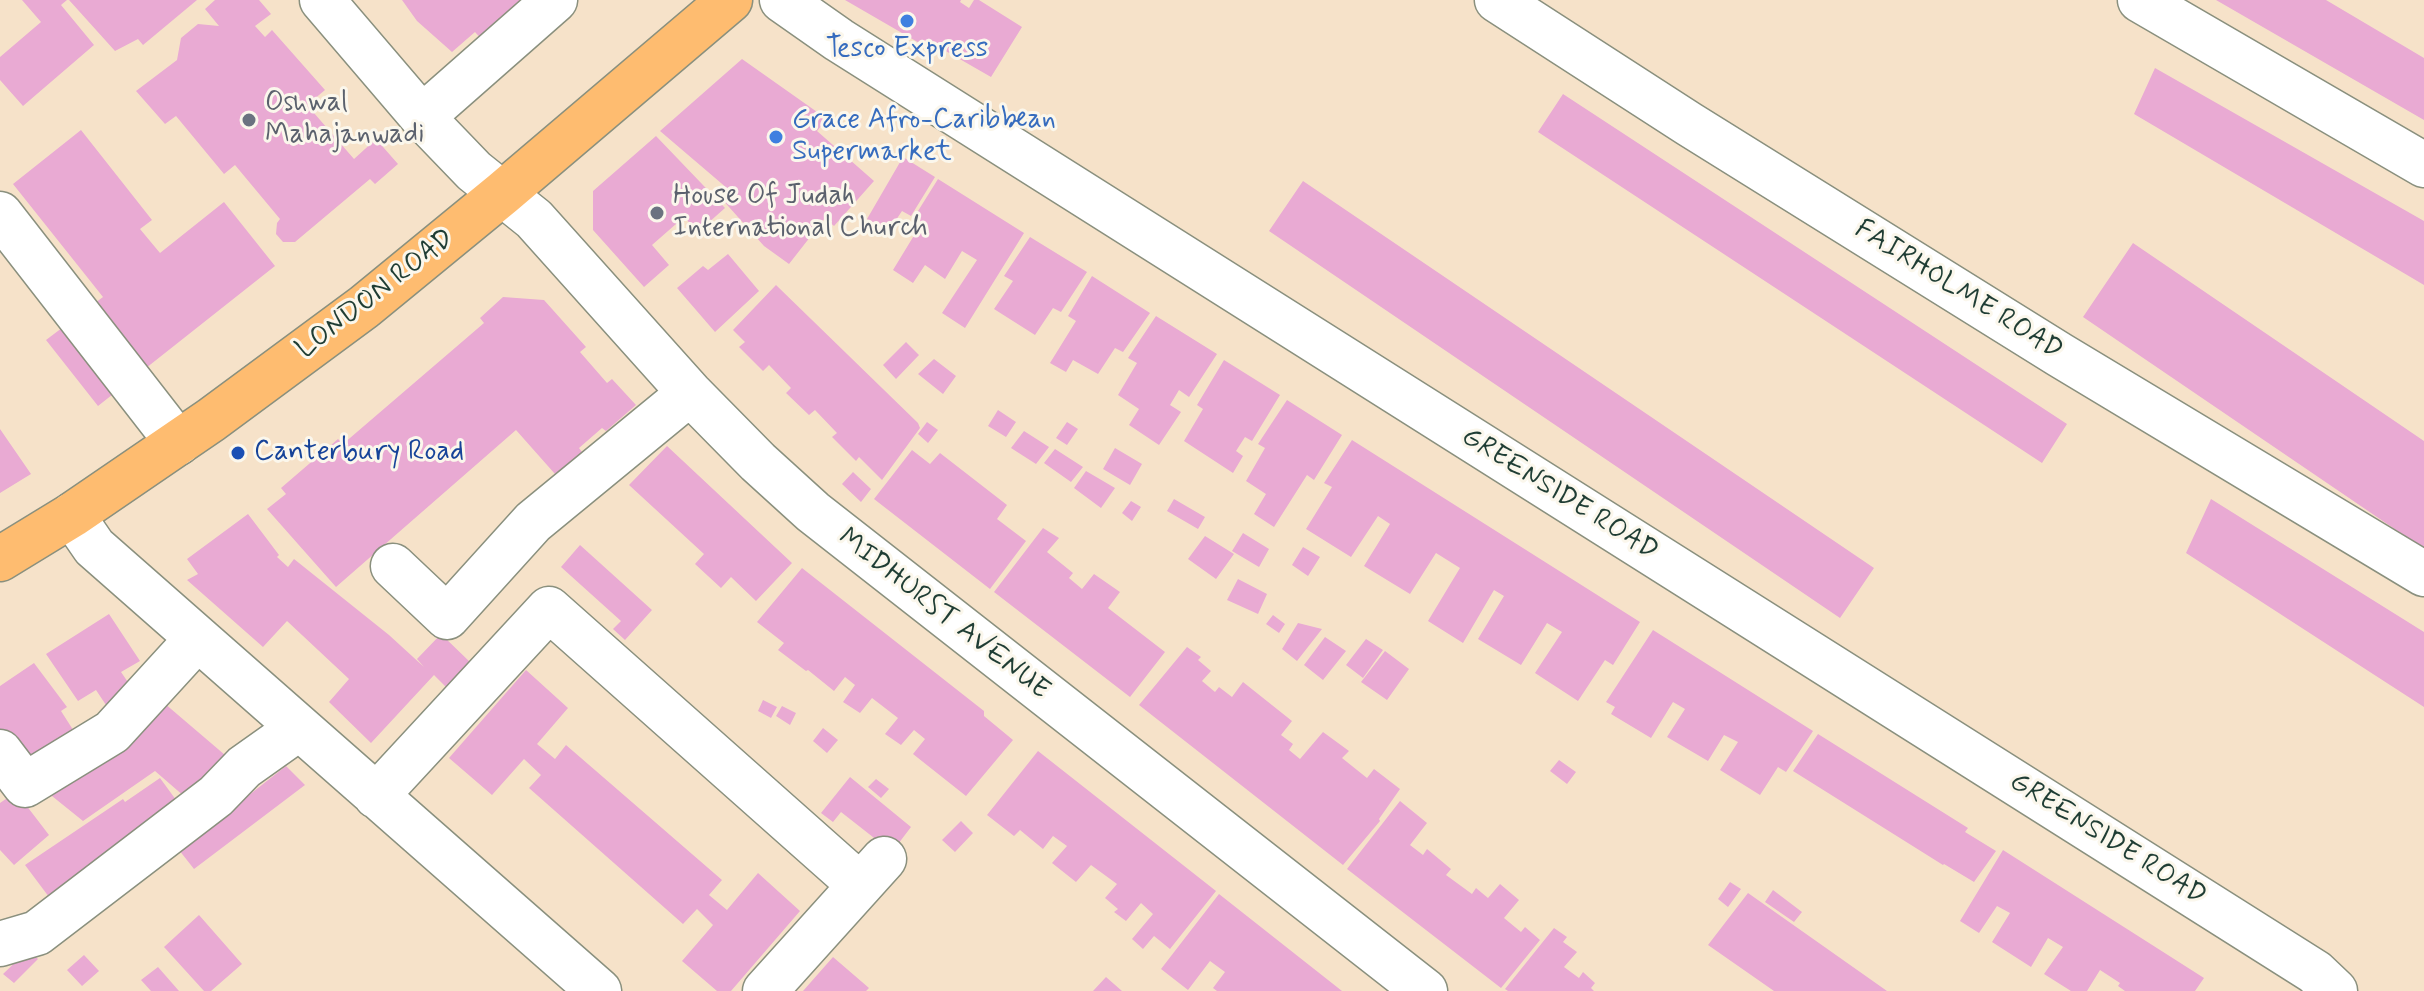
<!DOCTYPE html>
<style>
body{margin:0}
canvas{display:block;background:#f6e2c9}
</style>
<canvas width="2424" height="991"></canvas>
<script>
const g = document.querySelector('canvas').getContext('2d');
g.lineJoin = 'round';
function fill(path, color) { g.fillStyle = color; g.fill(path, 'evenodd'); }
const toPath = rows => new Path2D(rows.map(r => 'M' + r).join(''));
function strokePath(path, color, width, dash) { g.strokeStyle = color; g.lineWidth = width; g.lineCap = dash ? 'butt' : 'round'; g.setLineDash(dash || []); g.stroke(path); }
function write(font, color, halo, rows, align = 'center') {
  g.font = font + ' Mynerve,sans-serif'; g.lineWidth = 6; g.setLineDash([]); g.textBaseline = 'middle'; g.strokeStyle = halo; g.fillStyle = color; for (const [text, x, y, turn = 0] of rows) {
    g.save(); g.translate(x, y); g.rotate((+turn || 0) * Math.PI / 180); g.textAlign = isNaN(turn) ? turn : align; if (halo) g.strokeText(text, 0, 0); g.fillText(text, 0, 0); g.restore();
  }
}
fill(toPath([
 [22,0,67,0,61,5,94,45,23,106,0,80,0,57,41,22],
 [69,0,197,0,143,45,138,39,115,51],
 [215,0,259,0,271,14,255,26,265,37,272,30,325,90,307,105,354,159,376,139,398,164,375,184,370,179,295,242,283,242,276,234,277,223,280,219,235,165,224,174,176,116,165,124,136,91,177,60,181,38,198,24,219,26,205,9],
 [402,0,533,0,484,42,475,32,452,52,417,21],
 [845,0,961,0,960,2,969,8,974,0,979,0,1022,27,991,77,944,50,940,55],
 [2216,0,2326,0,2424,58,2424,120],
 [742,59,827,119,817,131,874,181,834,226,825,218,789,264,764,246,720,197,728,189,660,131],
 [2155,68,2424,221,2424,285,2134,114],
 [1563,94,2067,424,2042,463,1538,132],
 [81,130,152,220,140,229,160,253,224,202,275,266,98,406,46,340,103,297,13,184],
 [656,136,725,208,698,232,684,217,652,245,669,265,644,287,593,230,593,191],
 [903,157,935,177,911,216,902,211,888,232,867,219],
 [938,179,1024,233,965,328,942,313,977,260,962,251,945,279,925,265,913,283,893,270,921,224,913,219],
 [1303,181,1874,568,1840,618,1269,231],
 [1030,237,1087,272,1061,312,1053,308,1035,335,994,309,1013,281,1004,276],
 [2133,243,2424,441,2424,549,2083,317],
 [728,254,759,291,715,332,677,288,703,266,708,270],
 [1092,276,1150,313,1123,352,1115,348,1098,374,1073,360,1066,372,1050,363,1076,321,1068,316],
 [776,285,918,423,920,428,882,480,859,457,856,461,832,437,837,433,815,410,809,415,786,393,791,388,769,365,763,371,739,347,745,342,733,330],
 [503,297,544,300,586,347,580,352,607,383,612,379,636,405,606,431,602,428,579,448,582,452,555,474,516,430,336,587,267,509,286,494,281,488,338,439,343,444,484,323,480,318],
 [1156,316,1217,354,1189,397,1179,390,1170,405,1181,412,1159,445,1129,425,1139,409,1118,395,1137,363,1128,358],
 [906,342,919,355,896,379,883,365],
 [934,359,956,376,943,394,918,374],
 [1224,360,1280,395,1252,441,1245,437,1236,451,1243,456,1233,473,1184,441,1203,409,1197,405],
 [1287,400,1342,435,1314,480,1307,475,1274,527,1254,514,1266,494,1246,481,1265,448,1258,444],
 [998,410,1016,422,1006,437,988,426],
 [927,422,938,430,928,443,918,434],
 [1067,422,1078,429,1067,445,1056,438],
 [0,429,31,474,0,493],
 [1024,431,1049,447,1036,464,1011,448],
 [1352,440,1640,622,1613,665,1605,660,1578,701,1535,673,1562,632,1547,623,1521,665,1478,639,1504,596,1494,590,1463,643,1428,621,1460,568,1436,553,1410,594,1364,566,1390,524,1378,516,1351,557,1306,529,1332,487,1324,483],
 [667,446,792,563,756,601,731,577,721,588,695,564,704,554,629,485],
 [1115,448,1142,464,1130,485,1103,469],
 [1055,449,1083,467,1071,482,1044,463],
 [912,450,930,464,940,453,1007,505,997,519,1026,541,990,589,874,499],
 [1086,471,1115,488,1101,508,1074,488],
 [853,472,871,489,861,502,842,484],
 [1174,499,1205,517,1198,529,1167,511],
 [2211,499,2424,632,2424,707,2186,553],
 [1131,501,1141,507,1132,521,1122,513],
 [248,514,279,555,277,557,288,567,294,559,389,635,424,667,417,659,441,634,471,663,446,687,434,675,371,743,329,702,349,679,287,621,263,647,187,580,198,574,187,559],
 [1043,528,1059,538,1047,552,1073,573,1069,578,1082,589,1094,574,1120,592,1108,608,1165,652,1130,697,994,592],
 [1243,533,1269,549,1259,567,1232,551],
 [1205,536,1234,554,1216,579,1188,559],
 [580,545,652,610,625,640,613,629,621,621,561,567],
 [1303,547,1320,557,1308,576,1292,565],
 [802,568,984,711,984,716,1013,740,966,796,913,754,925,739,914,730,901,745,885,734,898,718,872,698,860,713,843,702,855,685,845,677,834,691,808,670,806,671,778,650,784,643,757,622],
 [1238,579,1267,594,1258,614,1227,600],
 [109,614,140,661,121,672,136,694,110,711,96,690,78,701,46,654],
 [1273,615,1285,624,1279,633,1266,624],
 [1298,623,1322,629,1297,661,1282,649],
 [1653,630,1813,731,1786,772,1778,767,1760,795,1720,770,1738,742,1724,735,1708,761,1667,737,1685,709,1673,702,1651,738,1611,714,1615,707,1606,702],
 [1325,637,1346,651,1323,680,1304,665],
 [1366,639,1383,650,1363,678,1346,665],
 [1187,647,1201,657,1198,660,1211,671,1202,681,1215,692,1219,687,1232,697,1243,682,1292,721,1281,735,1293,744,1289,750,1300,759,1323,732,1349,751,1342,758,1367,778,1374,769,1400,789,1379,819,1380,821,1343,865,1139,705],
 [1385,651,1409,669,1387,700,1361,682],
 [34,663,67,707,61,711,77,736,27,768,0,741,0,686],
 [526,670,568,708,537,744,555,759,566,745,722,880,709,895,727,910,758,873,800,911,731,991,717,991,682,961,713,925,697,909,683,924,529,788,541,775,524,759,492,795,449,758],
 [157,697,232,761,185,797,155,771,83,821,47,792],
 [763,700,777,707,771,718,758,711],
 [782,706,796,713,790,725,776,716],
 [823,728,838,740,827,753,813,741],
 [1818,734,1968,828,1965,832,1996,851,1974,882,1944,864,1943,865,1793,771],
 [1038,751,1216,891,1170,949,1154,936,1143,949,1132,939,1153,914,1141,903,1126,921,1114,912,1118,909,1105,898,1117,884,1091,865,1076,882,1052,863,1067,846,1053,836,1043,849,1020,830,1014,836,987,815],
 [1559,760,1576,772,1567,784,1550,771],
 [286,766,305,785,194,869,179,850],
 [850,777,911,827,892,852,841,812,833,822,821,813],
 [160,778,179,804,49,897,25,865,123,799,125,802],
 [876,779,889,789,881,798,868,787],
 [16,792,49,835,14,865,0,850,0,803],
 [1400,801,1427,823,1410,845,1423,855,1427,849,1451,869,1446,875,1472,894,1476,888,1488,898,1500,884,1519,900,1504,918,1521,932,1525,927,1540,940,1501,988,1347,869],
 [961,821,973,833,955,852,942,840],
 [2003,850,2204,978,2195,991,2125,991,2118,986,2120,983,2100,970,2087,991,2071,991,2044,974,2063,947,2048,938,2031,967,1992,942,2010,913,1997,906,1979,933,1960,921],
 [1730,882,1741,889,1728,907,1718,899],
 [1773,890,1802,912,1794,922,1765,902],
 [1748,893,1887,991,1774,991,1708,945],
 [1219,894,1342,991,1217,991,1213,988,1225,972,1210,961,1188,990,1161,969],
 [199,915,242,964,211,991,204,991,164,947],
 [1554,928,1567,937,1563,942,1577,952,1564,967,1579,978,1583,972,1595,983,1591,988,1594,991,1508,991,1505,989],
 [28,950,38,959,14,983,3,974],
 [84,955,99,971,82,986,67,970],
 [833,957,869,988,866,991,803,991],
 [158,967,179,991,151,991,141,980],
 [1106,977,1122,991,1093,991]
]), '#e9aad3');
const minor = toPath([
 [322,0,422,117,474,171,534,219,690,393,758,462,813,512,1425,991],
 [782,0,839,40,2315,972,2335,991],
 [1497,0,1689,124,2060,355,2424,574],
 [2140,0,2424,165],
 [422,117,555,0],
 [0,214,178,443],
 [72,515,94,547,599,991],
 [393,566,447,617,533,522,690,393],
 [0,752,25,785,112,732,197,639],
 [376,796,549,609,860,885],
 [0,944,37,933,216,796,244,767,299,728],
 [765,991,884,859]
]);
const major = toPath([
 [0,559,72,515,211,420,364,307,503,193,730,0]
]);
strokePath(minor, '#8a907e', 47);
strokePath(major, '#8a907e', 47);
strokePath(minor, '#fff', 44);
strokePath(major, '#febc70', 44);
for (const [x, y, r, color] of [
 [907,21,8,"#3f7fe0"],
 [249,120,8,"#6b7280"],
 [776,137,8,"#3f7fe0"],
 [657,213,8,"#6b7280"],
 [238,453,8,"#1a4fb4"]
]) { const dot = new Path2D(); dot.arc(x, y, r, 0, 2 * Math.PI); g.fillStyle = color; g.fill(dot); strokePath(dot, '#fbf7ec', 3); }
write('28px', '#366cbe', '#fbf7ec', [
 ["Tesco Express",907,50],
 ["Grace Afro-Caribbean",792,121,"left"],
 ["Supermarket",792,153,"left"]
]);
write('28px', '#5b616d', '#fbf7ec', [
 ["Oshwal",265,104],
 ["Mahajanwadi",265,136],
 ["House Of Judah",673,197],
 ["International Church",673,229]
], 'left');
write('28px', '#1f3d34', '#fbf7ec', [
 ["FAIRHOLME ROAD",1958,291,32],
 ["LONDON ROAD",376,295,-38],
 ["GREENSIDE ROAD",1559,495,32],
 ["MIDHURST AVENUE",943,615,38],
 ["GREENSIDE ROAD",2107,840,32]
]);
write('28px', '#164399', '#fbf7ec', [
 ["Canterbury Road",254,453]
], 'left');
</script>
